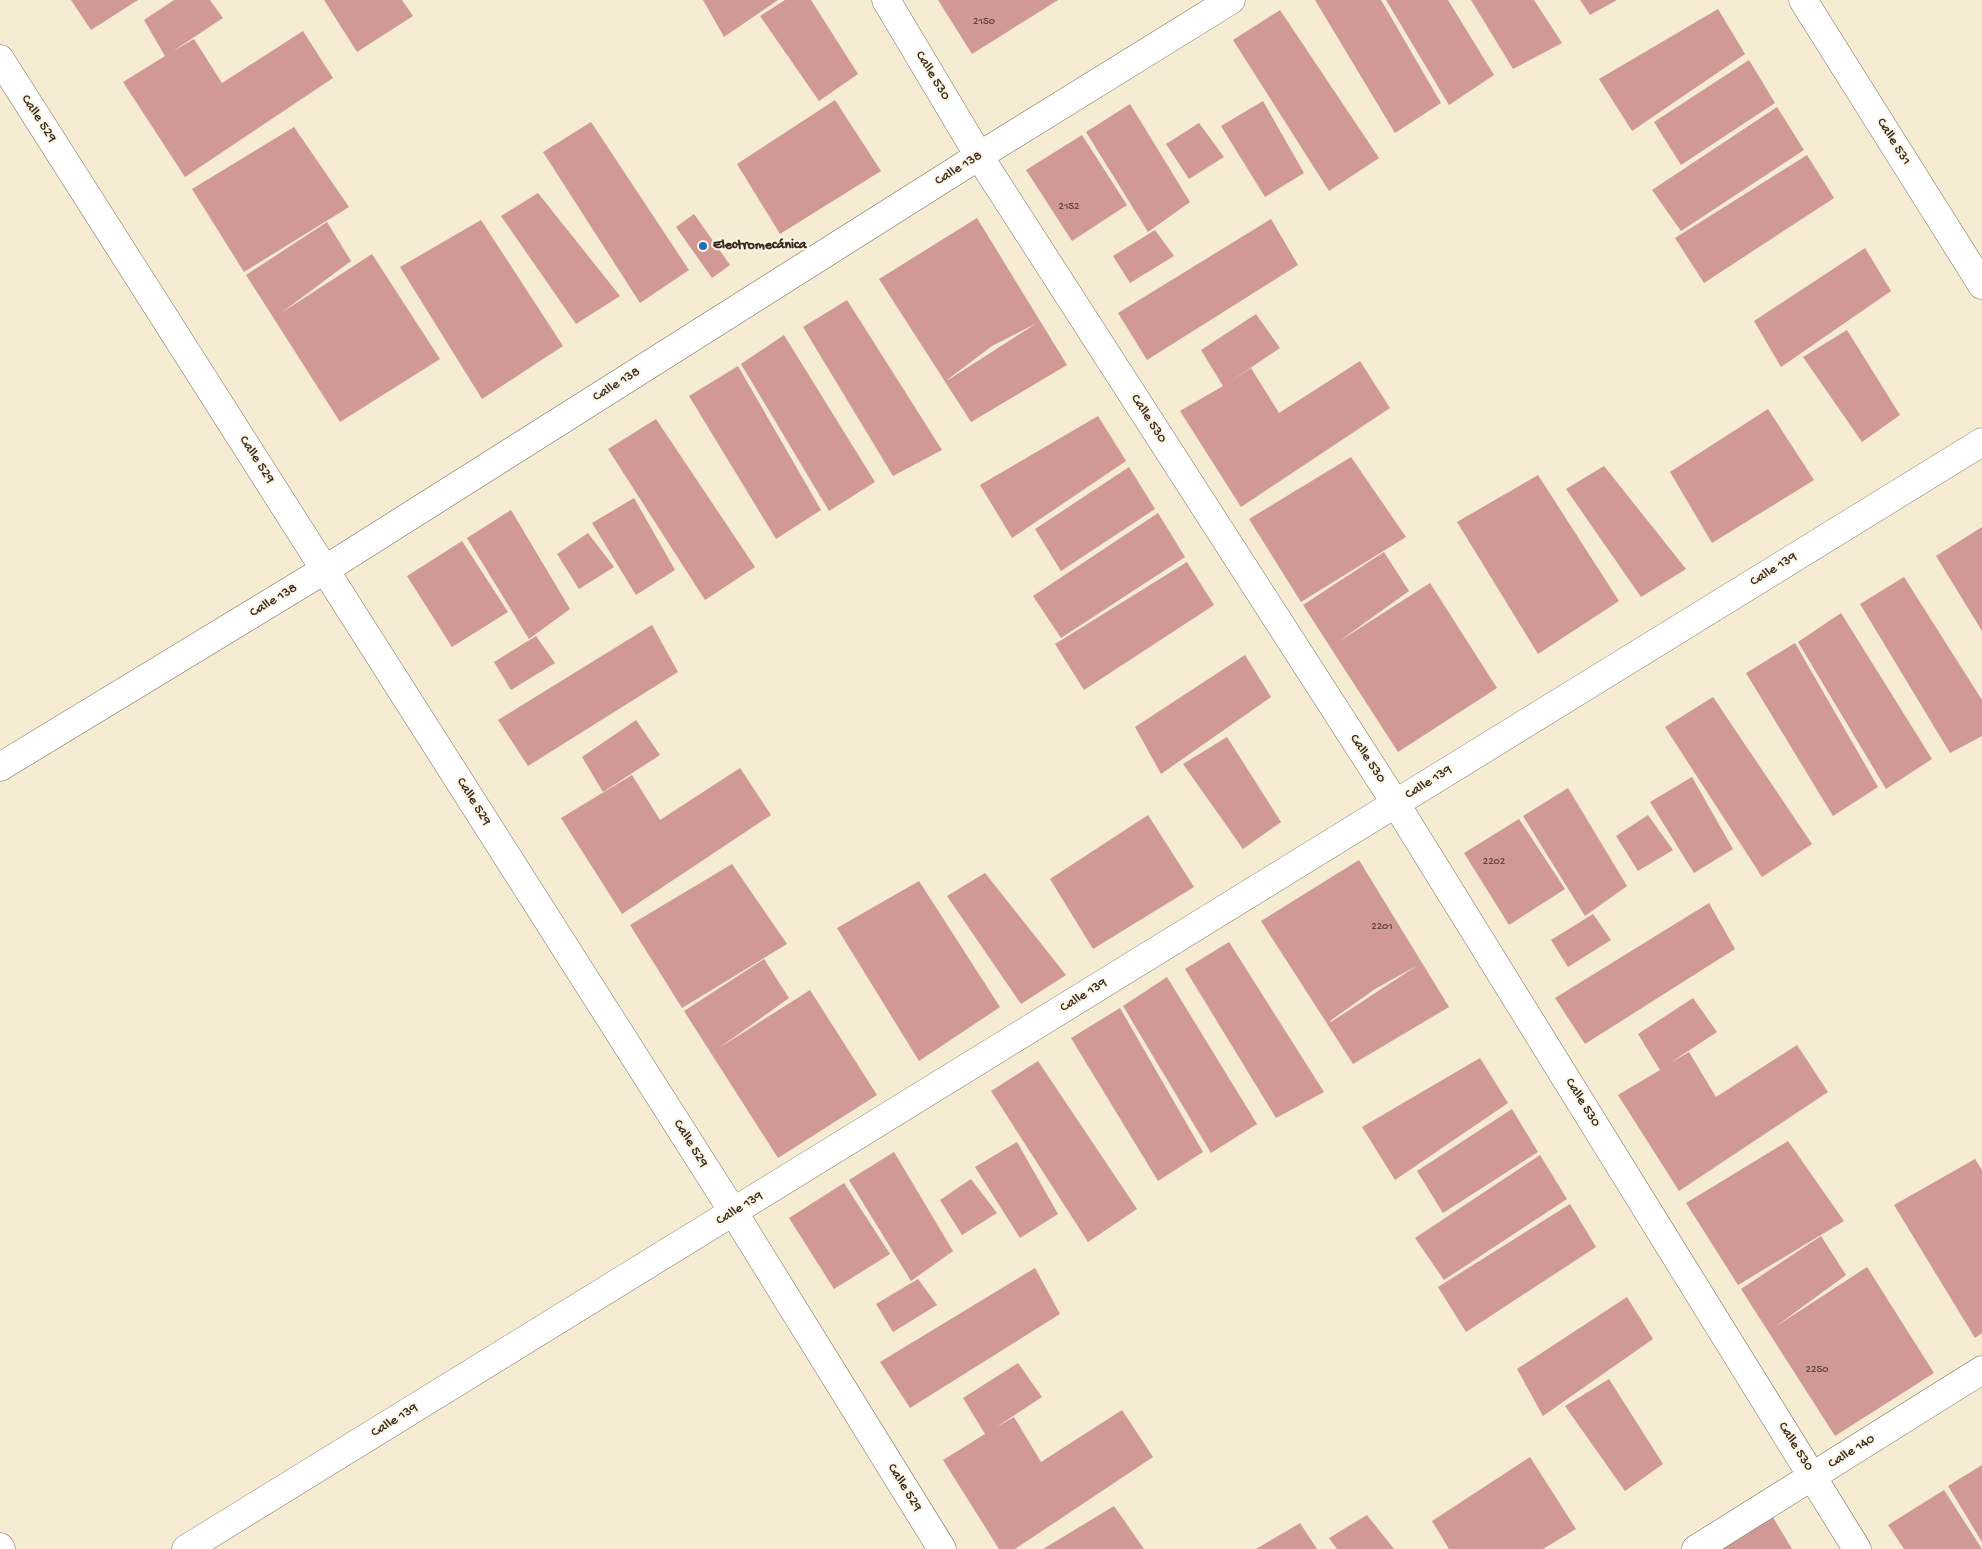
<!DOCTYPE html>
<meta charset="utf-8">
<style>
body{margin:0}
canvas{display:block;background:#f6ebd3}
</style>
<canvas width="1982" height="1549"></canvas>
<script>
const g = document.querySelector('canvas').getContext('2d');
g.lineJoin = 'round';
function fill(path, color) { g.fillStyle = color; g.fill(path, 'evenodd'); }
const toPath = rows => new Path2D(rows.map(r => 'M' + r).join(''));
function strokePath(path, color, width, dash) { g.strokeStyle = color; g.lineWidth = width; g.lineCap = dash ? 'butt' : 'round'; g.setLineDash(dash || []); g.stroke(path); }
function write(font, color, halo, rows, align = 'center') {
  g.font = font + ' "Gochi Hand",sans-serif'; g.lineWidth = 4; g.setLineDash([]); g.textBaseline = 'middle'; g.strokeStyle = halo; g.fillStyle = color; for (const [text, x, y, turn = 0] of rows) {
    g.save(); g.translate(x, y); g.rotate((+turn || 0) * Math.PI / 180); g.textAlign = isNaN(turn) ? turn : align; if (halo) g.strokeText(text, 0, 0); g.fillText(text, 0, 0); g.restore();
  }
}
fill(toPath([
 [71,0,138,0,91,30],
 [174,0,210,0,223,18,173,51,194,39,222,83,303,31,333,78,185,177,123,82,165,56,144,20],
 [324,0,402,0,413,16,357,52],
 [703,0,778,0,724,37],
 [785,0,811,0,858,74,819,101,760,16],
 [938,0,1058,0,972,54],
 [1315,0,1381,0,1441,103,1395,133],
 [1386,0,1448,0,1494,75,1449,105],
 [1471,0,1534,0,1562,43,1513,69],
 [1580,0,1617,0,1590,15],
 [1718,9,1745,54,1632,131,1599,79],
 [1280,10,1379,158,1329,191,1233,40],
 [1749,60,1775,103,1681,165,1654,122],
 [835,100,881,171,780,234,737,164],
 [1263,101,1304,173,1265,197,1221,126],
 [1130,104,1190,202,1148,232,1086,132],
 [1777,107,1804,150,1681,231,1652,190],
 [591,122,689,270,640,303,543,152],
 [1199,123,1224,157,1189,179,1166,144],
 [294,127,349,207,244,272,192,189],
 [1082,135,1127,205,1072,241,1026,170],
 [1807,155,1834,198,1704,283,1675,238],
 [538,193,620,296,576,324,501,216],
 [694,214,730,265,712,278,676,227],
 [977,218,1067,365,971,422,879,279],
 [1037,323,948,380,947,380,992,346],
 [1271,219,1298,265,1147,360,1118,313],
 [481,220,563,346,482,399,400,267],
 [327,222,351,261,281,313,372,254,440,359,340,422,246,275],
 [1155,230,1174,256,1130,283,1113,256],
 [1865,248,1891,291,1781,367,1754,321],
 [847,300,942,450,893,476,803,327],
 [1256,314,1280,348,1225,385,1251,368,1279,413,1360,361,1390,408,1241,507,1180,411,1223,386,1201,350],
 [1847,330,1900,415,1862,442,1803,357],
 [784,335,875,482,829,511,741,364],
 [738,366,821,510,776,539,689,396],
 [1768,409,1814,480,1712,543,1670,472],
 [1098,416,1126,461,1012,538,980,485],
 [656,419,755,567,705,600,608,449],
 [1351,457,1406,537,1301,602,1249,519],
 [1604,466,1686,569,1641,597,1566,489],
 [1129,467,1155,509,1061,571,1035,529],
 [1538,475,1619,601,1538,654,1457,522],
 [634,498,675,570,636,595,592,523],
 [511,510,570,609,529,639,467,538],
 [1158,513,1185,557,1061,638,1033,596],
 [1982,527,1982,631,1936,556],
 [588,533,614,567,579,589,557,554],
 [462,541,508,612,452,647,407,576],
 [1384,552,1409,591,1338,642,1430,583,1497,688,1398,752,1303,605],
 [1187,562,1214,605,1084,690,1055,644],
 [1904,577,1982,700,1982,736,1950,753,1860,604],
 [1841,613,1932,759,1886,789,1798,642],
 [652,625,678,672,528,766,498,720],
 [536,636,555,663,511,690,494,662],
 [1795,643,1878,787,1833,816,1746,673],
 [1245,655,1271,697,1161,774,1135,727],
 [1713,697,1812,844,1762,877,1665,727],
 [636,720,660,755,603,792,582,757],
 [1227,737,1281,822,1243,849,1183,764],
 [740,768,771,815,622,914,561,818,632,775,660,820],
 [1692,777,1733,849,1694,873,1650,802],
 [1568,788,1627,886,1585,916,1523,816],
 [1148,815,1194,887,1093,949,1050,879],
 [1648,815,1673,850,1638,871,1616,836],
 [1519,819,1565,889,1509,925,1464,853],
 [1359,860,1449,1007,1353,1064,1261,921],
 [1418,965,1331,1022,1330,1021,1375,989],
 [732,864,787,944,682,1008,630,925],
 [985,873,1066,975,1021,1004,947,896],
 [919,881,1000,1007,919,1061,837,928],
 [1709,903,1735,949,1585,1044,1555,998],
 [1593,914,1611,940,1568,967,1551,940],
 [1229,942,1324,1092,1276,1118,1185,969],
 [764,959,789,998,719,1048,810,990,877,1095,778,1158,684,1011],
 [1167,977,1257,1124,1211,1153,1123,1006],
 [1693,998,1717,1032,1670,1063,1689,1052,1716,1097,1797,1045,1828,1092,1679,1191,1618,1095,1660,1070,1638,1034],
 [1120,1008,1203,1152,1158,1181,1071,1038],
 [1480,1058,1508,1103,1395,1180,1362,1127],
 [1038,1061,1137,1209,1088,1242,991,1091],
 [1512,1109,1538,1152,1443,1213,1417,1171],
 [1788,1141,1844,1221,1738,1285,1686,1203],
 [1017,1142,1058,1214,1020,1238,975,1167],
 [894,1152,953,1251,911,1281,849,1180],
 [1540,1155,1567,1199,1444,1280,1415,1238],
 [1975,1159,1982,1170,1982,1333,1975,1338,1894,1205],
 [971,1179,997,1213,962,1235,940,1200],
 [844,1183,890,1254,834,1289,789,1218],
 [1570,1204,1596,1247,1466,1332,1438,1287],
 [1821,1236,1846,1275,1775,1327,1867,1267,1934,1373,1835,1436,1741,1289],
 [1035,1268,1060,1314,910,1408,880,1362],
 [918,1279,937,1305,893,1332,876,1304],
 [1627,1297,1653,1339,1543,1416,1517,1369],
 [1018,1363,1042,1397,995,1428,1014,1417,1041,1462,1122,1410,1153,1457,1015,1549,999,1549,943,1460,985,1434,963,1398],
 [1609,1379,1663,1464,1625,1491,1565,1406],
 [1530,1457,1576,1529,1543,1549,1449,1549,1432,1521],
 [1982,1465,1982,1542,1948,1486],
 [1944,1490,1982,1549,1904,1549,1888,1525],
 [1114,1506,1144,1549,1043,1549],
 [1771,1514,1792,1549,1714,1549],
 [1367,1515,1394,1549,1337,1549,1329,1538],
 [1300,1523,1317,1549,1256,1549]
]), '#d09996');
const minor = toPath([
 [886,0,979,156,1396,804,1857,1549],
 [1803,0,1982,285],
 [0,59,734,1213,942,1549],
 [0,767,326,569,979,156,1231,0],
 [0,1547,1,1549],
 [186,1549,1982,442],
 [1696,1549,1982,1370]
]);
strokePath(minor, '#7c6e5d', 29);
strokePath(minor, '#fff', 28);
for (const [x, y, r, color] of [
 [703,246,5,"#1f6fb2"]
]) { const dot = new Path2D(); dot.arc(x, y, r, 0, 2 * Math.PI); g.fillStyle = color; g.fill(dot); strokePath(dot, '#fcf5e5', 2); }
write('11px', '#60463c', null, [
 ["2150",984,22],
 ["2152",1069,207],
 ["2202",1494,862],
 ["2201",1382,927],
 ["2250",1817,1370]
]);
write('14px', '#3b2a1e', '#fcf5e5', [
 ["Calle 530",932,76,59],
 ["Calle 529",38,119,57],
 ["Calle 531",1893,142,58],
 ["Calle 138",959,169,-32],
 ["Calle 138",617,385,-32],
 ["Calle 530",1148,419,57],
 ["Calle 529",256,460,57],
 ["Calle 139",1774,570,-32],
 ["Calle 138",274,601,-31],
 ["Calle 530",1367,759,57],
 ["Calle 139",1429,783,-32],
 ["Calle 529",473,802,58],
 ["Calle 139",1084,996,-32],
 ["Calle 530",1582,1103,58],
 ["Calle 529",690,1144,58],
 ["Calle 139",740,1209,-32],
 ["Calle 139",395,1421,-32],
 ["Calle 530",1795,1447,58],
 ["Calle 140",1852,1452,-32],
 ["Calle 529",904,1488,58]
]);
write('bold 14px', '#3b2a1e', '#fcf5e5', [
 ["Electromecánica",713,246]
], 'left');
</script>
